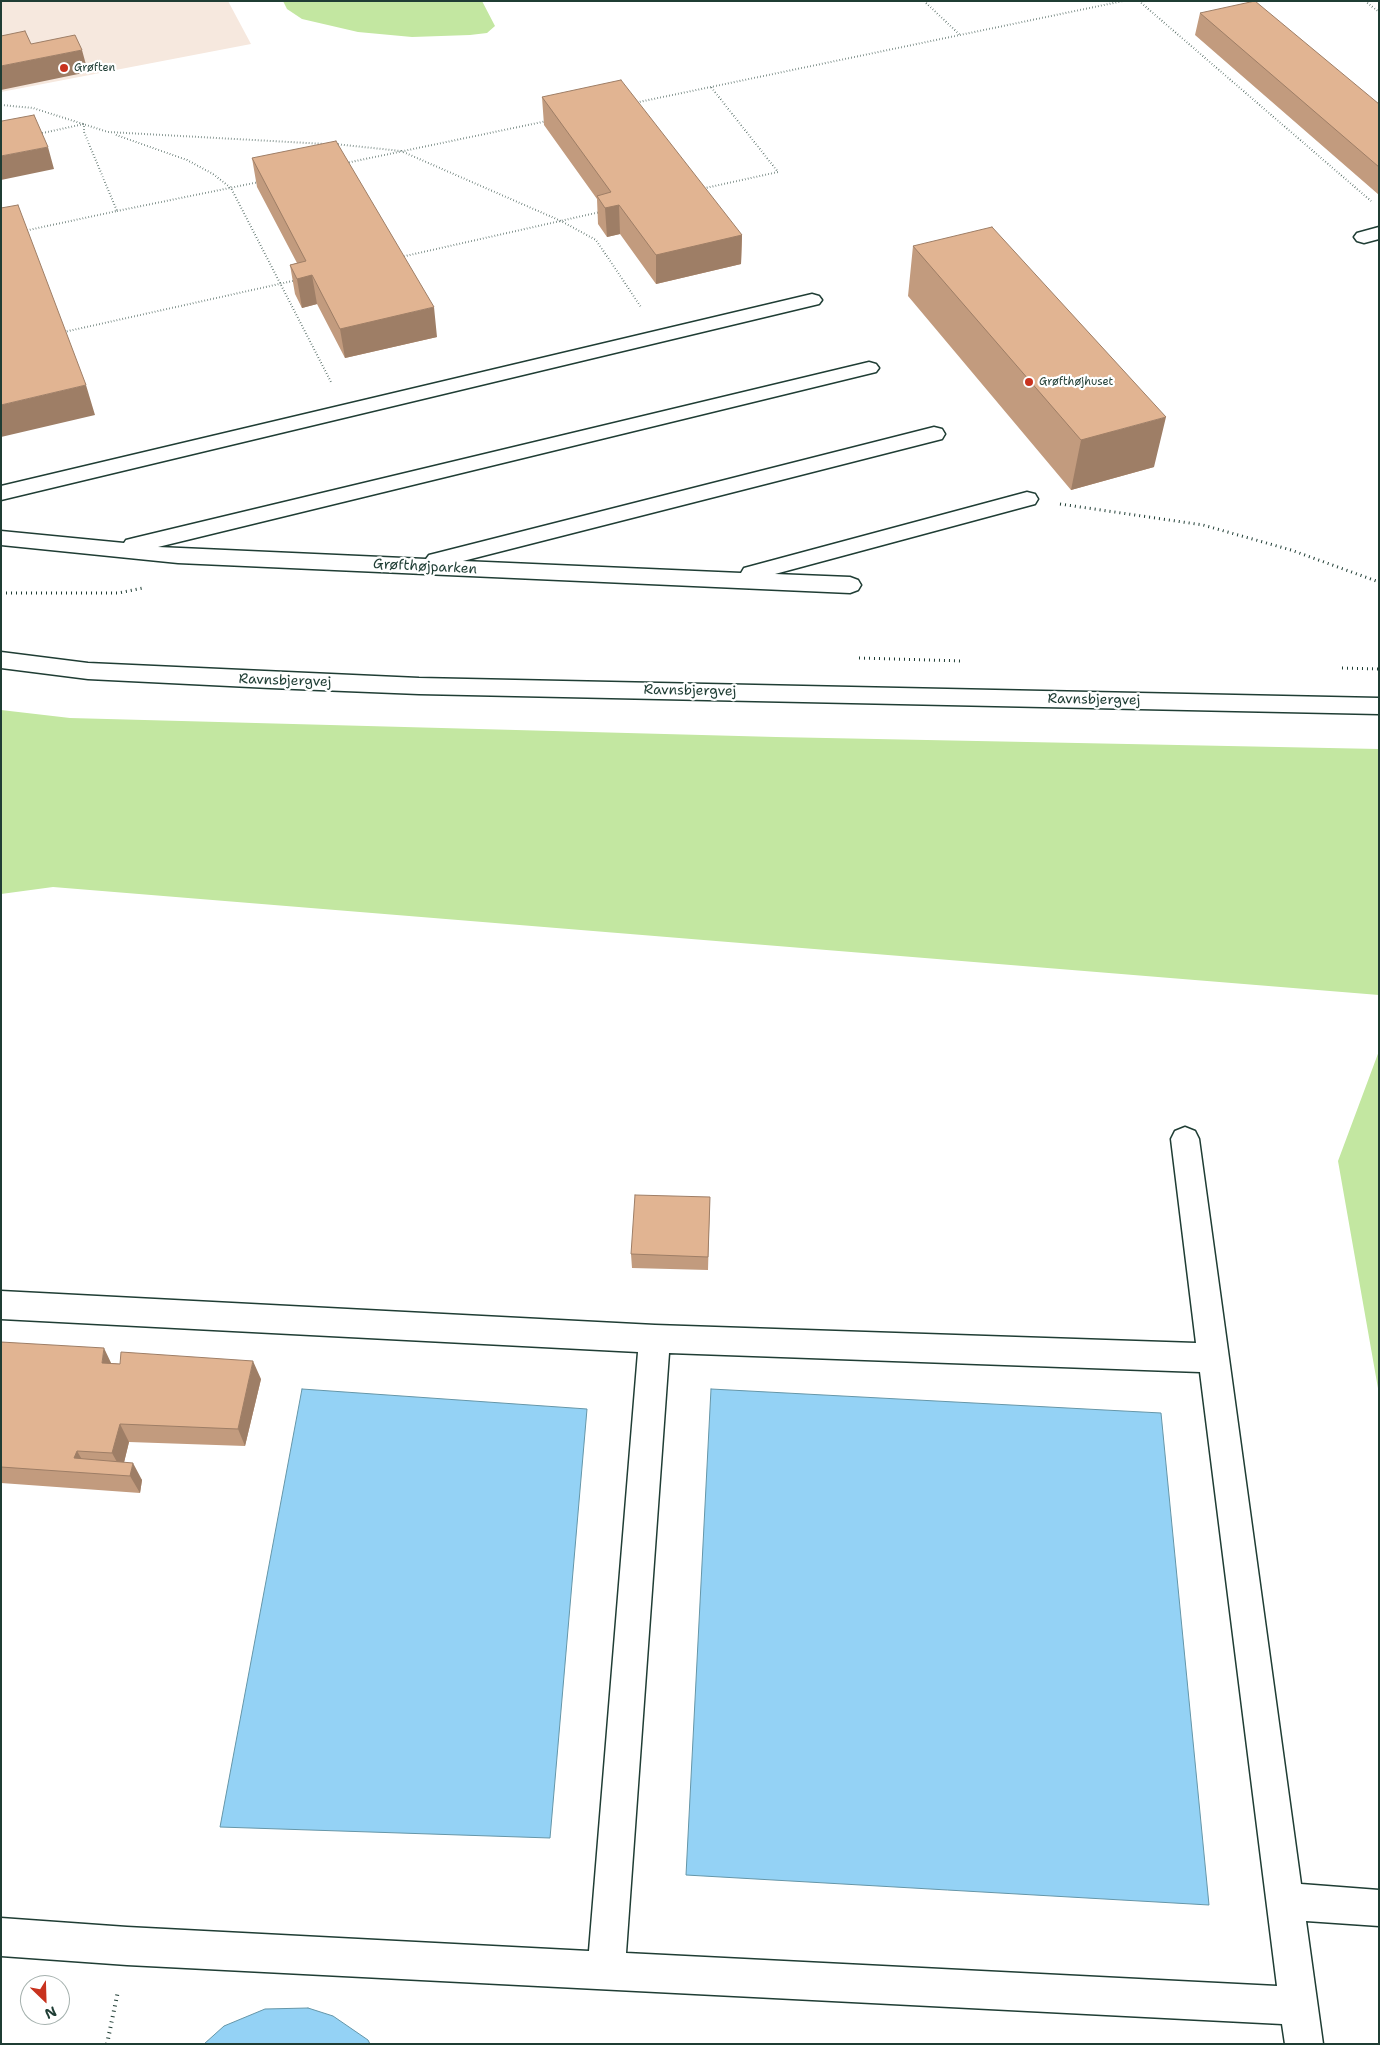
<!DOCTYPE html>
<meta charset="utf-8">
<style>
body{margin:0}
#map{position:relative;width:1380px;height:2045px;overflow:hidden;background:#fff;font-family:"Shantell Sans",sans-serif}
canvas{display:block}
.frame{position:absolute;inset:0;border:2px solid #1f3d34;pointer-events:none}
.north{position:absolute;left:20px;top:1975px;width:50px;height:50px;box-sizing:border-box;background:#fff;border:1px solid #a5b1ae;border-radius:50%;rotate:156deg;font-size:14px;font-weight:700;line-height:20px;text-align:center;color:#1f3d34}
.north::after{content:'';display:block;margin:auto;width:18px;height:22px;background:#c8321e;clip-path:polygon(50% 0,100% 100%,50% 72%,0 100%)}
</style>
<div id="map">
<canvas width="1380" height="2045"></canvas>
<div class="frame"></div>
<div class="north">N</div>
</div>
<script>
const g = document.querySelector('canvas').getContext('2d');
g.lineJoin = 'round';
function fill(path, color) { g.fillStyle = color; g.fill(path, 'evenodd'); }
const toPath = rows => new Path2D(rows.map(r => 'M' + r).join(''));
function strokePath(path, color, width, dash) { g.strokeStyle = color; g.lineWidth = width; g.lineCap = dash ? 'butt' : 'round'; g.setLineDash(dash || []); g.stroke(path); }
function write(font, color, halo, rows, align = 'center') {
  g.font = font + ' "Shantell Sans",sans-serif'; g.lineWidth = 4.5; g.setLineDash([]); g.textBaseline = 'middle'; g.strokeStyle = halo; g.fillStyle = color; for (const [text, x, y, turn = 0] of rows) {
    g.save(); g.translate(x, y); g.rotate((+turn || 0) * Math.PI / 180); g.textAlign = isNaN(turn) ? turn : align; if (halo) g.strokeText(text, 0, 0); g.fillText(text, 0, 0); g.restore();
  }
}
fill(toPath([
 [1,1,228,1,251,44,1,92]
]), '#f6e8de');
fill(toPath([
 [283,1,482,1,495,26,487,33,470,35,412,37,358,32,302,19,287,9],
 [1,710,70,718,776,737,1379,749,1379,995,53,887,1,894],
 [1379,1051,1379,1394,1338,1161]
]), '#c3e7a1');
const water = toPath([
 [302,1389,587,1409,550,1838,220,1827,302,1389],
 [711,1389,1161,1413,1209,1905,686,1875,711,1389],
 [308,2008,333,2016,368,2040,370,2044,204,2044,224,2026,265,2009,308,2008]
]);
fill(water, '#94d2f5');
strokePath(water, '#6596a8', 1);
const minor = toPath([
 [1379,227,1379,239,1364,243,1357,241,1354,237,1357,233,1379,227],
 [812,294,819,296,822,300,819,304,1,500,1,486,812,294],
 [869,362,876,364,879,368,876,372,158,547,426,559,429,555,437,553,934,427,942,429,945,434,942,439,463,561,741,573,744,568,1027,492,1035,494,1038,499,1035,504,775,574,850,577,858,580,861,585,858,590,850,593,178,563,1,545,1,531,124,543,126,540,134,538,869,362],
 [1,652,88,663,419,678,1379,698,1379,714,419,694,270,688,88,679,1,668,1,652],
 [1185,1127,1195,1131,1199,1139,1301,1884,1379,1890,1379,1926,1306,1921,1323,2044,1285,2044,1282,2024,127,1965,1,1956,1,1918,127,1927,589,1951,638,1352,1,1319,1,1291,655,1325,1196,1343,1171,1139,1175,1131,1185,1127],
 [669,1353,1200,1372,1277,1986,626,1953,669,1353]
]);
strokePath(minor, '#1f3d34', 3);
strokePath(toPath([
 [924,1,960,35],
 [1139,1,1371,201],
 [1365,1,1379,12],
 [634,103,1123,1],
 [1,105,33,108,108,132,326,144],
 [116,135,187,160,213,174,231,188,331,382],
 [335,144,401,151,561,221,596,240,641,307],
 [346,163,547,121],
 [701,189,778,172,711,87],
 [117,211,259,182],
 [24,231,117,211,84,132,84,124,38,134],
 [401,257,600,212],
 [64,332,297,280]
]), '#1f3d34', 2, [0.5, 2.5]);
strokePath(toPath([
 [1060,504,1203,525,1291,550,1379,582],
 [1,593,118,593,143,588],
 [859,658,963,661],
 [1342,668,1379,669]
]), '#1f3d34', 3, [1, 4]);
strokePath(toPath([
 [107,2044,118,1991]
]), '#1f3d34', 4, [1, 4.5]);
fill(minor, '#fff');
fill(toPath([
 [1200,13,1379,104,1379,195,1195,35],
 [542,97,742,235,741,264,656,284,620,234,607,237,598,224,597,199,544,125],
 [252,158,437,337,345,358,317,304,302,308,295,294,290,265,297,263,257,187],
 [913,246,1154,467,1071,490,908,296],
 [710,1197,708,1270,632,1268,631,1254],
 [1,1342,111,1363,261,1379,245,1446,129,1442,124,1462,142,1480,140,1493,1,1483]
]), '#c29b7e');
fill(toPath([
 [82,50,88,72,1,90,1,66],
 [48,147,54,169,1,180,1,156],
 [619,205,620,234,607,237,605,208],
 [742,235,741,264,656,284,656,255],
 [312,275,317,304,302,308,297,279],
 [434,307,437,337,345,358,340,329],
 [86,385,95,415,1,437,1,405],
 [1166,417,1154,467,1071,490,1081,440],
 [104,1348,113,1367,102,1363],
 [253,1361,261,1379,245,1446,238,1429],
 [120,1424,129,1442,122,1471,112,1453],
 [77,1451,87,1468,74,1458],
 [133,1463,142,1480,140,1493,130,1476]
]), '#9e7e66');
const building = toPath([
 [1255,1,1379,104,1379,167,1200,13,1255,1],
 [25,31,31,44,75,35,82,50,1,66,1,36,25,31],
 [621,80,742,235,656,255,619,205,605,208,597,196,611,192,542,97,621,80],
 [34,115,48,147,1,156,1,120,2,121,34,115],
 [336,141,434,307,340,329,312,275,297,279,290,265,306,261,252,158,336,141],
 [18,205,86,385,1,405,1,208,18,205],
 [992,227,1166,417,1081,440,913,246,992,227],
 [635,1195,710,1197,708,1257,631,1254,635,1195],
 [1,1342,104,1348,102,1363,120,1364,121,1352,253,1361,238,1429,120,1424,112,1453,77,1451,74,1458,133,1463,130,1476,1,1467,1,1342]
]);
fill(building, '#e1b492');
strokePath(building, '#9e7e66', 1);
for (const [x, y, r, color] of [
 [64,68,5,"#c8321e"],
 [1029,382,5,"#c8321e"]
]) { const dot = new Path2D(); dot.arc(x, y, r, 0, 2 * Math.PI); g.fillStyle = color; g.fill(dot); strokePath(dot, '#fff', 2); }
write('11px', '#1f3d34', '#fff', [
 ["Grøften",74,68],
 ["Grøfthøjhuset",1039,382]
], 'left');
write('14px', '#1f3d34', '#fff', [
 ["Grøfthøjparken",425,567,3],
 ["Ravnsbjergvej",285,681,2],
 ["Ravnsbjergvej",690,691,1],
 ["Ravnsbjergvej",1094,700,1]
]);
</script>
